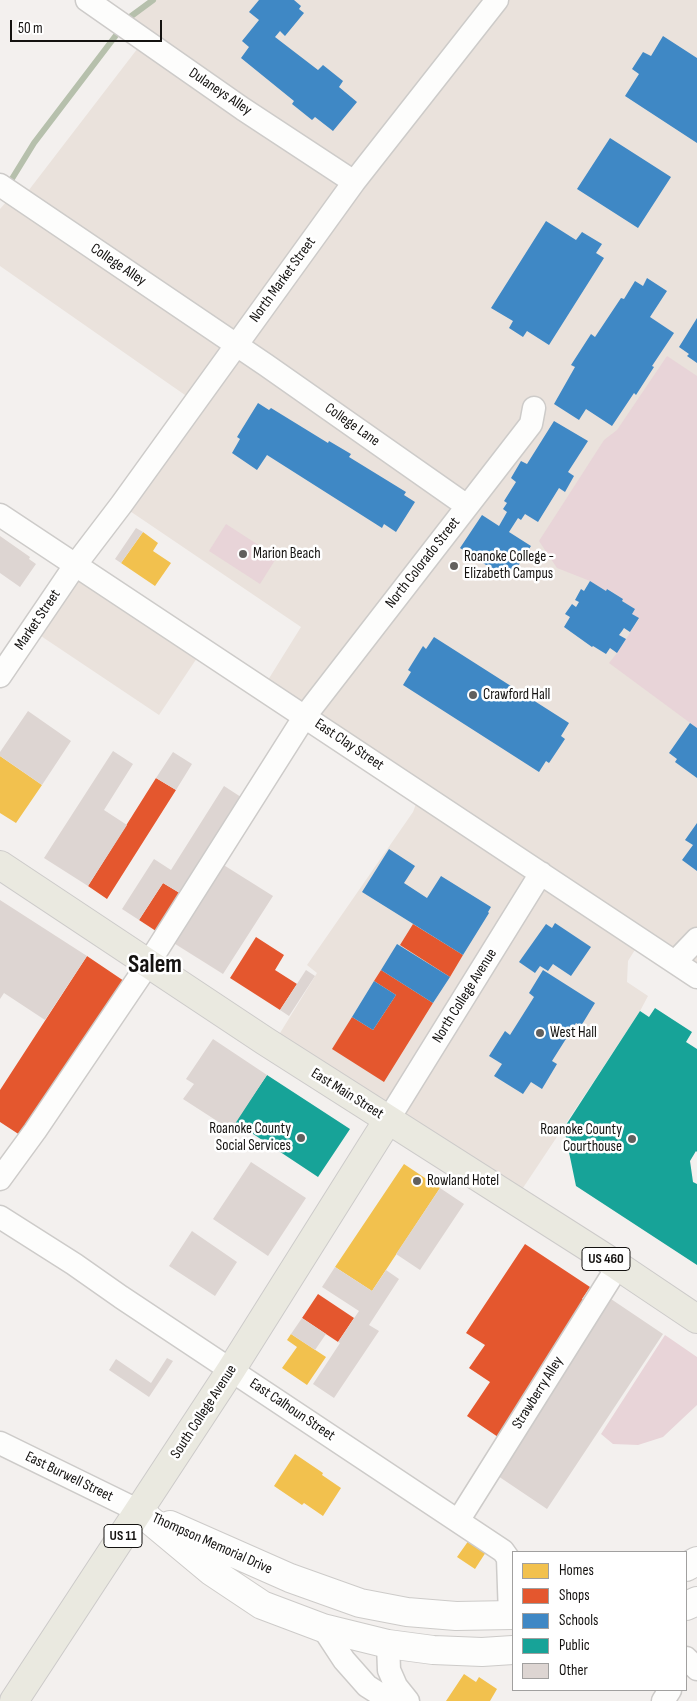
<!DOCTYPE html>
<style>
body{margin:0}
#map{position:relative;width:697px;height:1701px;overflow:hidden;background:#f3f0ee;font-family:"Sofia Sans Condensed",sans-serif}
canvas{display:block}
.legend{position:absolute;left:512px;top:1551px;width:175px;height:140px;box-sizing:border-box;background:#fff;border:1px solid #a1a09f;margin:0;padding:6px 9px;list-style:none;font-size:15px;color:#141210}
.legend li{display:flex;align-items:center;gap:10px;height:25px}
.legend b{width:25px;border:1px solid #a1a09f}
.scale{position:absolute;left:10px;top:20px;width:152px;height:22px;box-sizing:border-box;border:2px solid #141210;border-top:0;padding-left:6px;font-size:15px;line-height:18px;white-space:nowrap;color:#141210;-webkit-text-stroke:4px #fff;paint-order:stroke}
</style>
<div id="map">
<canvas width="697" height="1701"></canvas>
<ul class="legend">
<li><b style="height:14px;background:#f2c14e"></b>Homes</li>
<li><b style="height:14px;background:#e4572e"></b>Shops</li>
<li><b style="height:14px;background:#3f88c5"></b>Schools</li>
<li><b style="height:14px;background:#17a398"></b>Public</li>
<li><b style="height:14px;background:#ddd5d2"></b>Other</li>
</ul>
<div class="scale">50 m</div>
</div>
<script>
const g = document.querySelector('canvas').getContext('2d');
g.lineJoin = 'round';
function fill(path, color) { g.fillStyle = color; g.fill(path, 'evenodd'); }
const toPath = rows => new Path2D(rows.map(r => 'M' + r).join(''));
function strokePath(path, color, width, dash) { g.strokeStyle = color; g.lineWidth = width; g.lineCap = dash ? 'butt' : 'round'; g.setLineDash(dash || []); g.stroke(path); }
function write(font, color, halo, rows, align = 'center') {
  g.font = font + ' "Sofia Sans Condensed",sans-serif'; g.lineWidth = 5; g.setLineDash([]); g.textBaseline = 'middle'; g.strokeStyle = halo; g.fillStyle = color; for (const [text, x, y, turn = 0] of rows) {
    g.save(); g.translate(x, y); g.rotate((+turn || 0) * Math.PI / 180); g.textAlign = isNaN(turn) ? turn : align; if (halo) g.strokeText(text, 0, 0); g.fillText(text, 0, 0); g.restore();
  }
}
fill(toPath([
 [153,0,697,0,697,977,641,940,628,961,627,982,648,996,640,1011,596,1078,515,1200,272,1046,317,973,307,965,413,812,420,793,263,688,301,627,121,505,195,402,0,266,0,209,13,194,22,199,141,44,130,17],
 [76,564,203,649,159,715,32,630]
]), '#eae2dc');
fill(toPath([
 [667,356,697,376,697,728,609,663,617,653,639,619,632,614,635,609,622,601,623,599,608,589,606,591,590,581,557,568,539,541,604,440,617,430],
 [226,524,277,557,260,584,209,551],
 [665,1335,697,1357,697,1405,663,1437,638,1445,613,1444,601,1434]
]), '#e8d4d8');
fill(toPath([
 [143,532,158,543,153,551,171,563,155,586,121,563],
 [0,756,42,785,16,823,0,813],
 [404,1164,440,1188,372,1291,335,1267],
 [291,1334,326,1357,307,1385,282,1368,297,1347,287,1340],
 [295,1454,323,1473,322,1475,341,1488,323,1516,304,1503,302,1505,274,1486],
 [469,1540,486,1552,475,1569,457,1557],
 [464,1674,476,1682,479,1677,497,1689,490,1701,446,1701]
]), '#f2c14e');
fill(toPath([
 [156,778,176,790,107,899,88,886],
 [163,883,183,895,159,933,139,920],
 [413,924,463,955,450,977,400,945],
 [256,937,284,955,275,970,297,984,280,1010,230,978],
 [87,956,124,981,23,1137,0,1122,0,1090],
 [381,970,433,1003,384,1082,332,1049,352,1017,373,1030,396,995,374,981],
 [525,1244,590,1287,582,1299,588,1303,498,1437,467,1416,490,1382,469,1368,485,1345,466,1333],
 [318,1294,354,1318,338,1342,302,1318]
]), '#e4572e');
fill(toPath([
 [259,0,294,0,301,6,299,9,304,13,285,36,280,31,275,37,318,70,323,65,343,81,339,87,357,102,333,131,315,117,312,120,292,104,294,101,241,58,249,47,242,41,259,20,249,12],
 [663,36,697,58,697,143,625,96,639,74,632,69,643,52,651,56],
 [610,138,671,177,638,228,577,189],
 [546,221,576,240,582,232,602,244,596,253,604,258,549,345,527,331,523,337,509,328,513,321,491,308],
 [647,278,667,291,650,317,674,333,652,366,654,367,636,395,634,393,612,426,586,409,579,420,554,404,575,367,571,365,591,334,595,337,621,298,624,299,635,281,643,286],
 [697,318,697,363,687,356,689,354,679,347],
 [258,403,269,410,271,408,328,443,329,441,351,454,349,457,406,492,404,495,415,502,396,532,384,524,382,528,267,455,257,470,232,453,240,439,237,437],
 [554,421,588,441,568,472,574,476,565,492,559,488,538,522,525,514,521,520,518,518,509,532,531,546,509,580,460,548,482,515,499,526,507,512,503,509,507,503,504,501,516,482,511,478,521,461,527,464],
 [590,581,606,591,607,589,623,599,622,601,635,609,632,614,639,618,630,632,624,628,622,631,619,635,626,639,617,653,610,648,606,654,593,646,592,647,564,627,570,617,565,614,572,604,576,607,579,602,575,600,581,589,584,591],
 [434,637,569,723,561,736,565,739,549,763,546,761,539,772,403,685,411,672,408,670,423,646,426,649],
 [690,723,697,728,697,778,675,762,677,759,669,753],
 [697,823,697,871,682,860,693,845,685,840],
 [389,849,415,866,404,883,427,898,441,876,491,907,488,912,489,913,463,955,362,892],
 [555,923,591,947,571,976,553,964,548,971,540,966,535,973,519,962,546,924,552,928],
 [397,944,450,977,433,1003,381,970],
 [543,970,595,1003,581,1026,576,1023,552,1061,557,1064,542,1089,531,1082,523,1094,494,1076,502,1064,489,1056,505,1031,510,1035,534,997,529,993],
 [374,981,396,995,373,1030,352,1017]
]), '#3f88c5');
fill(toPath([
 [655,1008,692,1032,686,1042,697,1049,697,1152,696,1151,690,1161,693,1182,697,1184,697,1265,576,1186,564,1128,640,1011,649,1017],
 [267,1075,350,1129,318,1177,235,1122]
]), '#17a398');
strokePath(toPath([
 [130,17,153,0],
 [10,182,34,143,117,34]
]), '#b6c0ac', 6);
fill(toPath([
 [136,528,143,532,121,563,115,559],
 [0,536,30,557,29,559,36,564,20,587,0,573],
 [28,711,71,741,42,785,0,756,0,752],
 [113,751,133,764,104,810,127,825,88,886,44,858],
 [173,752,192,764,176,790,156,778],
 [224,786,244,799,183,895,163,883,139,920,122,909,154,859,171,870],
 [222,864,273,896,223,974,172,942],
 [0,900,87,956,45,1020,4,993,0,999],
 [306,970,315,976,289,1016,280,1010],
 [213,1039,267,1075,231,1130,183,1099,194,1084,186,1079],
 [251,1162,306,1198,268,1256,213,1219],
 [440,1188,464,1204,420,1270,396,1254],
 [192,1231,237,1262,215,1296,169,1266],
 [335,1267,372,1291,386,1270,399,1279,369,1325,379,1331,334,1398,313,1384,340,1343,338,1342,359,1311,322,1287],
 [611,1299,663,1334,547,1509,495,1474],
 [302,1318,326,1334,315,1350,291,1334],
 [167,1358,173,1361,149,1397,109,1370,116,1359,151,1383]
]), '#ddd5d2');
const street = toPath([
 [87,0,243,109,354,182],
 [0,185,266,365,467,506],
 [0,515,697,977],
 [0,676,76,564,121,505,354,182,497,0],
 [675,962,697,939],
 [388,1120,541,873],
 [0,1179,35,1131,148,964,305,716,531,424,534,408],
 [0,1217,74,1264,121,1297,503,1551,508,1558,510,1616],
 [0,1443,139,1511],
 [458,1521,618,1266],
 [323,1628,344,1660,367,1686,391,1701],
 [388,1644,389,1670,396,1686,408,1701],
 [686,1658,697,1669],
 [663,1701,670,1690]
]);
const secondary = toPath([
 [139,1511,211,1571,262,1605,323,1628,388,1644,433,1650,482,1652,513,1650],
 [170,1525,290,1578,360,1603,407,1612,456,1616,513,1615],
 [686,1567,697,1561],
 [686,1606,697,1601]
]);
const primary = toPath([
 [0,865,265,1041,618,1266,697,1319],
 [14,1701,231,1370,388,1120]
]);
strokePath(street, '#cdcbc9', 25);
strokePath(secondary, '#cdcbc9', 30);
strokePath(primary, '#cccac9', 30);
strokePath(street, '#fdfdfc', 22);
strokePath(secondary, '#fdfdfc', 28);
strokePath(primary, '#eae9e0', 28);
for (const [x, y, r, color] of [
 [243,554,5,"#62605e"],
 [454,566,5,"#62605e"],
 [473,695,5,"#62605e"],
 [540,1033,5,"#62605e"],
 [301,1138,5,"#62605e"],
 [632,1139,5,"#62605e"],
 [417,1181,5,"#62605e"]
]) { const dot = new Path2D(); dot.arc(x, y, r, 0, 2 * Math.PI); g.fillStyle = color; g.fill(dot); strokePath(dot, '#fff', 2); }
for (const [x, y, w] of [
 [606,1259,48],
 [123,1536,38]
]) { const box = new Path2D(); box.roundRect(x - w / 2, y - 11.5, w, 23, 4); g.fillStyle = '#fff'; g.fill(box); strokePath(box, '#141210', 1); }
write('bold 14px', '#141210', null, [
 ["US 460",606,1259],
 ["US 11",123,1536]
]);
write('15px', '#141210', '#fff', [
 ["Dulaneys Alley",220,92,34],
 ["College Alley",118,265,34],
 ["North Market Street",283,280,-54],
 ["College Lane",352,425,35],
 ["North Colorado Street",423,563,-52],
 ["Market Street",38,620,-56],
 ["East Clay Street",349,745,34],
 ["North College Avenue",465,996,-58],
 ["East Main Street",347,1094,32],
 ["Strawberry Alley",538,1393,-58],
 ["East Calhoun Street",292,1410,34],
 ["South College Avenue",204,1412,-57],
 ["East Burwell Street",69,1477,26],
 ["Thompson Memorial Drive",212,1544,24]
]);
write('15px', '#141210', '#fff', [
 ["Marion Beach",253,554],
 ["Roanoke College -",464,557],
 ["Elizabeth Campus",464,574],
 ["Crawford Hall",483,695],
 ["West Hall",550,1033],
 ["Roanoke County",291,1129,"right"],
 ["Social Services",291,1146,"right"],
 ["Roanoke County",622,1130,"right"],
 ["Courthouse",622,1147,"right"],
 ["Rowland Hotel",427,1181]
], 'left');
write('bold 25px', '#141210', '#fff', [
 ["Salem",155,966]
]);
</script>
